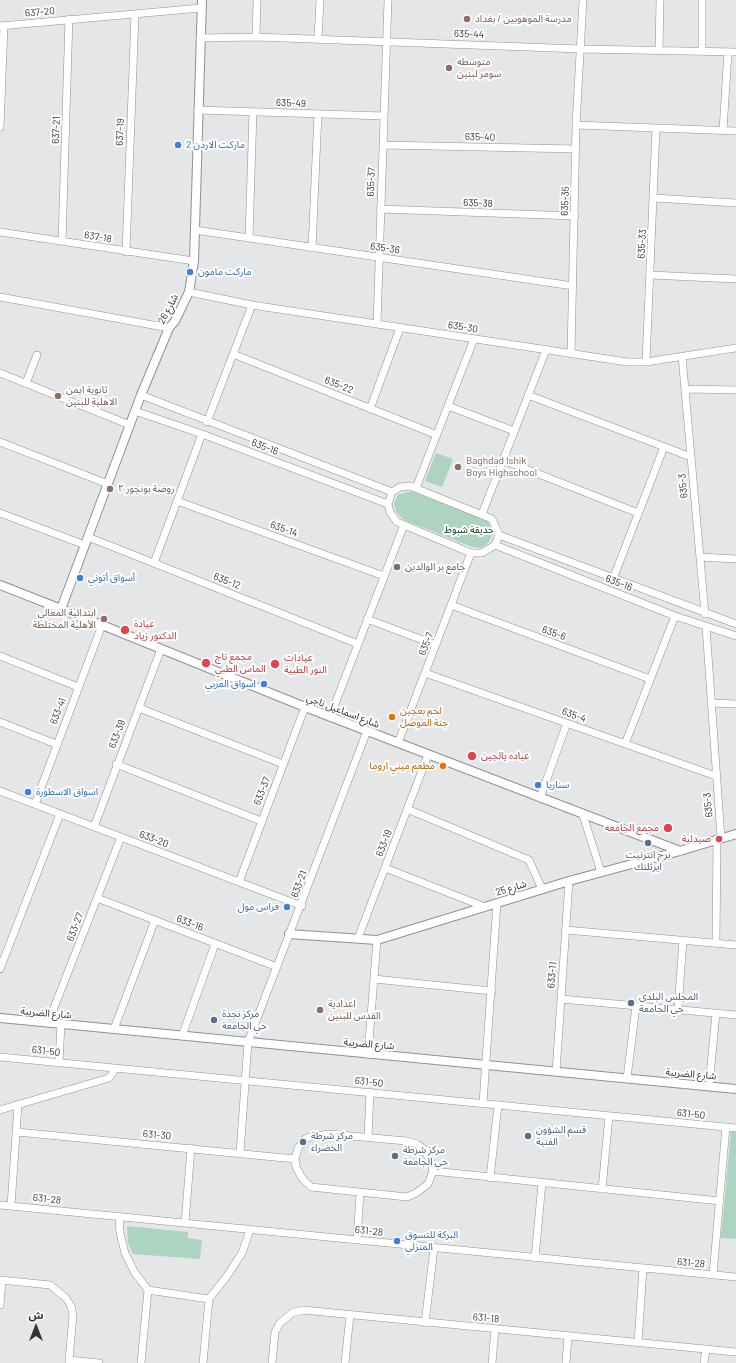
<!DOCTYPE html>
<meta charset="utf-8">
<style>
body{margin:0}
#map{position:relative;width:736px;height:1363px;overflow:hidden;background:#e5e6e8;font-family:Barlow,"Noto Sans Arabic",sans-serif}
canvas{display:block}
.north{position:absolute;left:16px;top:1307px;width:40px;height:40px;-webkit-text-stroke:3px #fff;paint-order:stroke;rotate:0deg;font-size:11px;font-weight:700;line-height:16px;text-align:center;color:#313233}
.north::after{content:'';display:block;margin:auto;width:14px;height:18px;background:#313233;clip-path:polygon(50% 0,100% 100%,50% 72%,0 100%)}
</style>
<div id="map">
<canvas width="736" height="1363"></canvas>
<div class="north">ش</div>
</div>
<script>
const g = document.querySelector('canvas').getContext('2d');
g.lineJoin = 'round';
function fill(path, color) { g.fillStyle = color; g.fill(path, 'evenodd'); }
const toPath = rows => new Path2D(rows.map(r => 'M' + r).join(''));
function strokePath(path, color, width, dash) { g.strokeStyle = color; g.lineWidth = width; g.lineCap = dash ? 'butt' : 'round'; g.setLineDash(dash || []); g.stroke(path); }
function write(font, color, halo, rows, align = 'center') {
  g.font = font + ' Barlow,"Noto Sans Arabic",sans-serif'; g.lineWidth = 4; g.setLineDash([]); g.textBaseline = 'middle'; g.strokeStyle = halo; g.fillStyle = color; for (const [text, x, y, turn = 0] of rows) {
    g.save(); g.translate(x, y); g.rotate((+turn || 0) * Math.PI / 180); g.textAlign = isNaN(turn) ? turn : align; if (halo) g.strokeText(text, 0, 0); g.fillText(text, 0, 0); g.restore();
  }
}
fill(toPath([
 [436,453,453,459,442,487,425,481],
 [407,492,413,492,487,520,493,531,490,540,486,545,480,548,472,547,404,520,396,512,394,503,398,495],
 [731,1131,736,1132,736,1239,721,1238],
 [127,1226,188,1232,188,1238,202,1240,200,1259,133,1254,128,1243]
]), '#add3c1');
const minor = toPath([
 [702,0,702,51],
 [0,26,201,8],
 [256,37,257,0],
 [200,38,256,37,581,49,736,52],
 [318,39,320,0],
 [659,50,660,0],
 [198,110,384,116],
 [576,125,736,131],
 [0,127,4,25],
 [723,130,728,52],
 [383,145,576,149],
 [654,198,736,203],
 [380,209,575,216],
 [195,230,573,286],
 [0,232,194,261],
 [249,238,253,112],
 [62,241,69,19],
 [312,248,318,114],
 [126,252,135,14],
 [650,275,736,279],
 [189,292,252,305,627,362,646,362,736,348],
 [0,297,169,328],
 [377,324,388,0],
 [233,354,437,435],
 [571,354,576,125,583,0],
 [682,356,705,614],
 [646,362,656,128],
 [0,373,130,425],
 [26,383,37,355],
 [686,389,736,390],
 [141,395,392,492],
 [528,395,691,457],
 [448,406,514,431],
 [370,409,400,328],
 [135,411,202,434,388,504],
 [207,422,252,305],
 [0,442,108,484],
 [503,460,638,513],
 [410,486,492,519,499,535,495,545,482,553,471,553,397,522,390,512,388,504,392,492,400,487,410,486],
 [416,488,474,339],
 [177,501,384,576],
 [0,513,85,545],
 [482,514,546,350],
 [499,535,736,624],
 [88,537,358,644],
 [495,545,675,616,736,636],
 [700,557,736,559],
 [154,563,202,434],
 [613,579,664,447],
 [451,605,650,679],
 [367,619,436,645],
 [706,627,721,838],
 [0,656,78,687],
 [425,673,716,776],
 [712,703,736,704],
 [139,708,283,764],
 [330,717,404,525],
 [0,722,56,744],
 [398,743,471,553],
 [625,744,675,616],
 [116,764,261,821],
 [0,791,302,906],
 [540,798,567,723],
 [35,804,102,625],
 [407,809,529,860,542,889],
 [583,815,601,872],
 [94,827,161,649],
 [385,868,485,907],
 [239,882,305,707],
 [97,898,277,967],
 [566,930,736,945],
 [358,938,428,755],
 [716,943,717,839],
 [0,969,60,814],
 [374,979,492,991],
 [561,999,736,1015],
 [678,1009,683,940],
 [48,1023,121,837],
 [114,1029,155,920],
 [182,1036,215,944],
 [368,1054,377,940],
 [0,1057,736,1128],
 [59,1063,61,1024],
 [556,1072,569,881],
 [627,1078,636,1006],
 [709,1086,716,1013],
 [483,1103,497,903],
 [0,1110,109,1078,113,1073,114,1068],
 [17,1132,295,1159],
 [329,1134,406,1141,417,1144,424,1149,431,1162,433,1171,428,1184,416,1193,407,1197,311,1187,302,1178,296,1167,295,1159,298,1148,305,1139,310,1137,329,1134],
 [368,1137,370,1092],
 [240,1153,248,1042,367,731],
 [433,1171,720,1201],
 [490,1178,498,1105],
 [602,1189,609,1116],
 [0,1205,736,1277],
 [11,1206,18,1105],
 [119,1217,120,1233,125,1253,135,1273,148,1290,209,1299,227,1276,242,1253,250,1230],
 [185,1223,191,1148],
 [357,1240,360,1193],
 [535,1258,542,1183],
 [713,1275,726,1127],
 [0,1280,50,1285,66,1298,71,1306,73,1315,69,1360],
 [0,1305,2,1280],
 [425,1323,434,1248],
 [638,1343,643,1268],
 [69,1363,69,1360,99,1363],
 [141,1363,148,1290],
 [203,1363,209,1299],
 [272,1363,275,1332,280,1323,292,1313,303,1310,736,1352],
 [345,1363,350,1315],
 [492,1363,495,1329],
 [566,1363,568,1336],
 [704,1363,706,1349]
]);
const tertiary = toPath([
 [0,585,102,625,305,707,680,851],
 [61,609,141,395,169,328,175,321,189,292,194,261,202,0],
 [289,934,377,940,569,881,680,851,736,834],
 [0,1018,736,1089]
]);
strokePath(minor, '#8f9092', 8);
strokePath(tertiary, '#8f9092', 10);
strokePath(minor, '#fff', 7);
strokePath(tertiary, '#fff', 8);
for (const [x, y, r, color] of [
 [467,19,4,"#8d6e63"],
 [449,68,4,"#8d6e63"],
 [178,145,4,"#3f7fe0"],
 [190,272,4,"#3f7fe0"],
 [58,396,4,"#8d6e63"],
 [458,467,4,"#8d6e63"],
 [110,489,4,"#8d6e63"],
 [397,567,4,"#6b7280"],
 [80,578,4,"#3f7fe0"],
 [104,619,4,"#8d6e63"],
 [125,630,5,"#e0444e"],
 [206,663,5,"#e0444e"],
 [275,664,5,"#e0444e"],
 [264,684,4,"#3f7fe0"],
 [392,717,4,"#e8710a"],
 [472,756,5,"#e0444e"],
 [443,766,4,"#e8710a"],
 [538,785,4,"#3f7fe0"],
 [28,792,4,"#3f7fe0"],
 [668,828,5,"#e0444e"],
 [719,839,4,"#e0444e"],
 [648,843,4,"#5c6f8a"],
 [287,907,4,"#3f7fe0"],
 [631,1003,4,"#5c6f8a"],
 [320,1010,4,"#8d6e63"],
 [214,1020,4,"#5c6f8a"],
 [528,1136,4,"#5c6f8a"],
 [303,1142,4,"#5c6f8a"],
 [395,1156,4,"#5c6f8a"],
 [397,1241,4,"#3f7fe0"]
]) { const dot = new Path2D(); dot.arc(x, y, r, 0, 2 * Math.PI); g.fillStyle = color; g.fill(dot); strokePath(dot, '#fff', 1.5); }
write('10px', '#313233', '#fff', [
 ["637-20",40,12,-5],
 ["635-44",469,34,2],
 ["635-49",291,103,2],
 ["637-21",56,130,-88],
 ["637-19",120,132,-88],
 ["635-40",480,137,1],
 ["635-37",371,182,-88],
 ["635-35",565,201,-88],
 ["635-38",478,203,2],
 ["637-18",98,237,9],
 ["635-33",642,244,-87],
 ["635-36",385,248,8],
 ["شارع 26",168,309,-62],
 ["635-30",463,327,9],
 ["635-22",339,385,22],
 ["635-16",265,447,21],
 ["635-3",683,486,-95],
 ["635-14",284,529,20],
 ["635-12",227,581,22],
 ["635-16",619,583,21],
 ["635-6",554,633,20],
 ["635-7",426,644,-69],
 ["633-41",58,711,-69],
 ["شارع اسماعيل ناجي",343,711,21],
 ["635-4",574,715,20],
 ["633-39",117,734,-69],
 ["633-37",262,791,-69],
 ["635-3",708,805,-95],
 ["633-20",154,839,21],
 ["633-19",384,843,-69],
 ["633-21",299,884,-70],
 ["شارع 25",511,888,-17],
 ["633-16",190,923,21],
 ["633-27",75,927,-69],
 ["633-11",552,975,-85],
 ["شارع الضريبة",46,1013,5],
 ["شارع الضريبة",369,1044,5],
 ["631-50",46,1051,6],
 ["شارع الضريبة",691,1074,5],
 ["631-50",369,1082,6],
 ["631-50",691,1114,6],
 ["631-30",157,1135,5],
 ["631-28",47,1199,6],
 ["631-28",369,1231,6],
 ["631-28",691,1263,5],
 ["631-18",486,1318,5]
]);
write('10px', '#785e54', '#fff', [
 ["مدرسة الموهوبين / بغداد",475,19],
 ["متوسطه",457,62],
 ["سومر لبنين",457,74],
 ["ثانوية ايمن",66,390],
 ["الاهلية للبنين",66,402],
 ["Baghdad Ishik",466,461],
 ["Boys Highschool",466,473],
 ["روضة بونجور ٢",118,489],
 ["ابتدائية المعالي",96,613,"right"],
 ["الأهلية المختلطة",96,625,"right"],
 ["اعدادية",328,1004],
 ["القدس للبنين",328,1016]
], 'left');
write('10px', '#366cbe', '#fff', [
 ["ماركت الاردن 2",186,145],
 ["ماركت مامون",198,272],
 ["أسواق أتوني",88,578],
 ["اسواق العربي",256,684,"right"],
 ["سناريا",546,785],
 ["اسواق الاسطورة",36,792],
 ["فراس مول",279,907,"right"],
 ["البركة للتسوق",405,1235],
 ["المنزلي",405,1247]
], 'left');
write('10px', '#093123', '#fff', [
 ["حديقة شبوط",469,530]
]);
write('10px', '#5b616d', '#fff', [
 ["جامع بر الوالدين",405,567]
], 'left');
write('10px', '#be3a42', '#fff', [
 ["عيادة",134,624],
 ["الدكتور زياد",134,636],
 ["مجمع تاج",215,657],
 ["الماس الطبي",215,669],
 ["عيادات",284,658],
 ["النور الطبية",284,670],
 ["عياده يالجين",481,756],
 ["مجمع الجامعه",659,828,"right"],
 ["صيدلية",711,839,"right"]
], 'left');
write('10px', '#c56008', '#fff', [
 ["لحم بعجين",400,711],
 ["جنة الموصل",400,723],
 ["مطعم ميني اروما",435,766,"right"]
], 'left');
write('10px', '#4e5e75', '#fff', [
 ["برج انترنيت",648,855,"center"],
 ["ايرثلنك",648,867,"center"],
 ["المجلس البلدي",639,997],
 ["حي الجامعة",639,1009],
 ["مركز نجدة",222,1014],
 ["حي الجامعة",222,1026],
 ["قسم الشؤون",536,1130],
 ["الفنية",536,1142],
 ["مركز شرطة",311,1136],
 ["الخضراء",311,1148],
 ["مركز شرطة",403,1150],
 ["حي الجامعة",403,1162]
], 'left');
</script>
